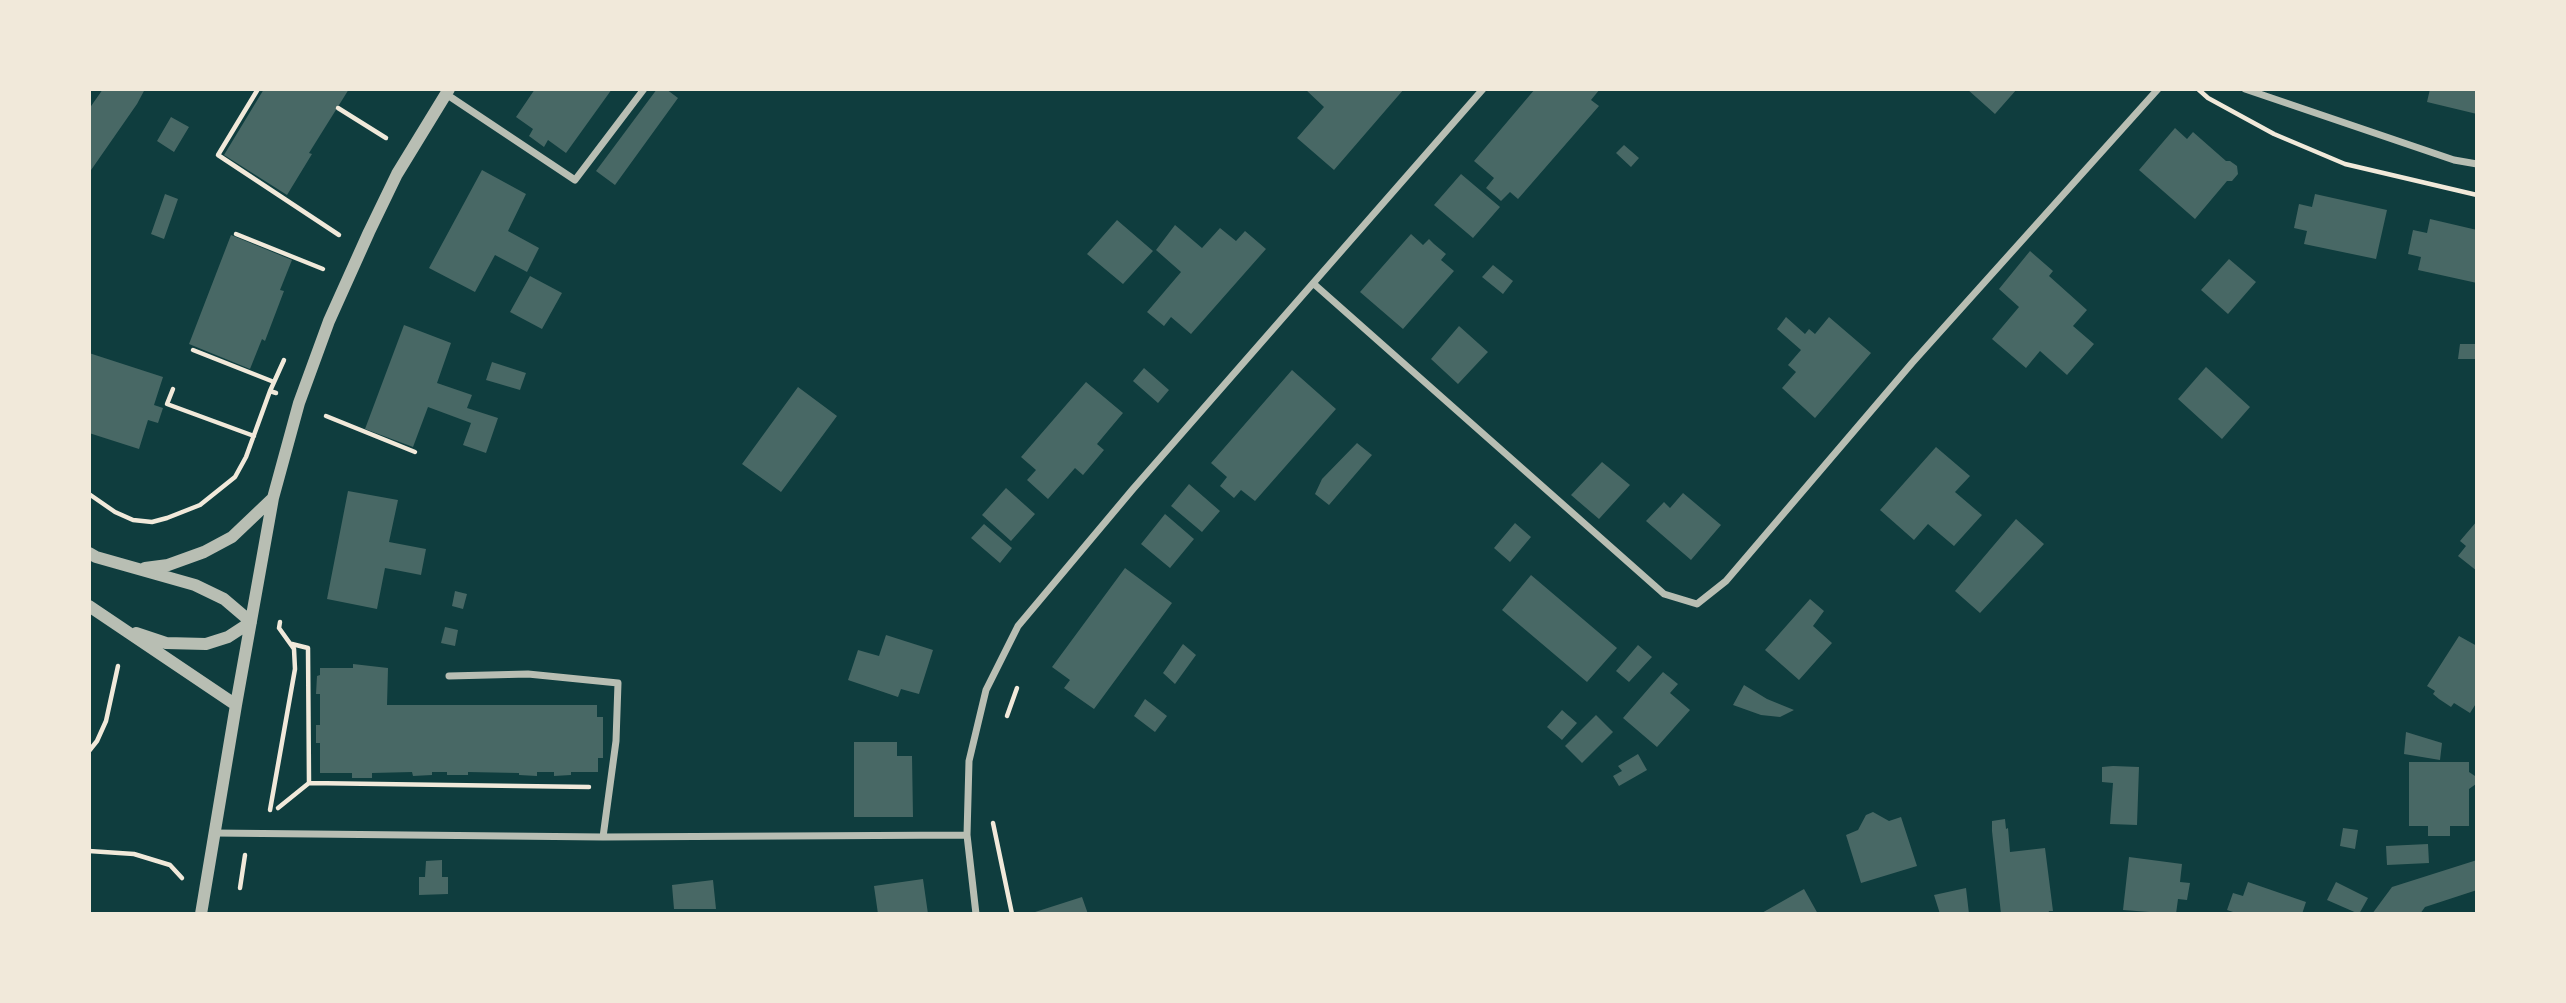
<!DOCTYPE html>
<style>
body{margin:0}
#map{position:relative;width:2566px;height:1003px;overflow:hidden;background:#0f3d3e;font-family:"Varela Round",sans-serif}
canvas{display:block}
.frame{position:absolute;inset:0;border:91px solid #f1e9da;pointer-events:none}
</style>
<div id="map">
<canvas width="2566" height="1003"></canvas>
<div class="frame"></div>
</div>
<script>
const g = document.querySelector('canvas').getContext('2d');
g.lineJoin = 'round';
function fill(path, color) { g.fillStyle = color; g.fill(path, 'evenodd'); }
const toPath = rows => new Path2D(rows.map(r => 'M' + r).join(''));
function strokePath(path, color, width, dash) { g.strokeStyle = color; g.lineWidth = width; g.lineCap = dash ? 'butt' : 'round'; g.setLineDash(dash || []); g.stroke(path); }
fill(toPath([
 [103,89,145,89,137,104,89,173,89,109],
 [264,89,349,89,309,153,312,154,287,195,224,155],
 [535,89,612,89,566,153,548,140,544,147,529,136,533,129,516,117],
 [657,89,666,89,678,98,615,185,596,171],
 [1305,89,1404,89,1334,170,1297,138,1324,107],
 [1535,89,1600,89,1591,100,1599,106,1518,199,1510,192,1501,201,1486,188,1494,178,1474,161],
 [1967,89,2017,89,1995,114],
 [2430,89,2477,89,2477,114,2427,102],
 [171,117,189,127,174,152,157,141],
 [2175,128,2187,139,2193,132,2226,161,2230,161,2237,166,2238,174,2232,181,2227,181,2195,219,2139,170],
 [1624,145,1639,158,1631,167,1616,153],
 [482,170,526,194,508,231,539,248,527,272,495,255,475,292,429,268],
 [1461,174,1500,207,1473,238,1434,205],
 [165,194,178,199,164,239,151,234],
 [2315,194,2387,210,2376,259,2304,244,2307,231,2294,228,2299,204,2312,207],
 [2430,219,2477,230,2477,283,2418,270,2421,257,2408,254,2413,230,2427,233],
 [1117,220,1153,251,1123,284,1087,254],
 [1175,225,1202,248,1220,228,1236,241,1245,231,1266,249,1191,334,1171,317,1164,326,1147,312,1181,272,1156,250],
 [1411,234,1423,245,1429,239,1434,244,1446,254,1441,260,1454,271,1403,329,1360,292],
 [231,235,292,260,280,290,284,291,265,341,262,339,250,369,189,344],
 [2030,251,2053,271,2049,276,2087,310,2073,326,2094,344,2067,375,2040,351,2026,368,1992,339,2019,307,1999,289],
 [2229,259,2256,282,2228,314,2201,290],
 [1493,265,1513,281,1503,294,1482,277],
 [530,276,562,293,542,329,510,312],
 [1786,317,1805,334,1809,329,1815,334,1829,317,1871,353,1815,418,1782,388,1796,372,1788,365,1801,350,1777,329],
 [404,325,451,343,437,383,472,395,467,408,498,418,486,453,463,445,471,423,428,407,413,447,365,429],
 [1459,326,1488,352,1458,384,1431,359],
 [2460,344,2477,344,2477,359,2458,359],
 [89,353,163,377,154,405,163,408,158,423,148,420,139,449,89,433],
 [492,362,526,373,520,390,486,380],
 [2206,367,2250,407,2222,439,2178,399],
 [1144,368,1169,390,1158,403,1133,381],
 [1292,370,1336,409,1255,501,1241,490,1234,498,1220,486,1227,477,1211,463],
 [1086,382,1123,413,1097,444,1104,450,1083,475,1075,468,1048,499,1027,480,1036,470,1021,457],
 [798,387,837,416,781,492,742,464],
 [1357,443,1372,455,1329,505,1315,494,1322,479],
 [1936,447,1970,476,1955,492,1982,515,1954,546,1928,524,1914,540,1880,510],
 [1602,462,1630,485,1599,519,1571,495],
 [1189,484,1220,511,1202,532,1171,506],
 [1006,488,1035,514,1011,541,982,515],
 [348,491,398,500,389,542,426,549,421,575,385,568,377,609,327,599],
 [1683,493,1721,525,1691,560,1646,521,1664,502,1670,508],
 [1165,514,1194,539,1170,568,1141,544],
 [2016,519,2044,544,1980,613,1955,591],
 [2477,521,2477,571,2458,556,2466,546,2460,541],
 [1515,523,1531,537,1510,562,1494,548],
 [984,524,1012,548,1000,563,971,538],
 [1125,568,1172,603,1094,709,1064,688,1070,680,1052,667],
 [1531,575,1617,648,1587,682,1502,610],
 [455,591,467,594,463,609,452,606],
 [1810,599,1824,611,1813,626,1832,643,1799,680,1765,650],
 [445,627,458,630,455,646,441,643],
 [886,635,933,650,919,694,901,689,898,697,848,680,858,650,879,656],
 [2459,636,2477,646,2477,702,2470,713,2454,703,2451,707,2439,699,2433,694,2435,691,2427,686],
 [1183,644,1196,655,1175,684,1163,673],
 [1638,645,1652,657,1629,682,1616,671],
 [353,664,388,668,387,705,597,705,597,717,603,717,603,758,598,758,598,772,571,772,571,775,554,776,554,772,537,772,537,776,519,775,519,773,468,772,468,775,447,775,447,772,432,772,432,775,413,776,412,772,372,773,372,778,352,778,352,773,320,773,320,743,316,743,316,725,320,725,320,694,316,694,317,676,320,675,320,668,353,668],
 [1663,672,1678,684,1670,693,1690,710,1657,747,1623,718],
 [1744,685,1767,699,1794,710,1780,717,1761,715,1733,705],
 [1145,699,1167,716,1155,732,1134,716],
 [1562,710,1577,723,1562,740,1547,727],
 [1596,715,1613,732,1582,763,1565,746],
 [2406,732,2442,743,2440,760,2404,754],
 [854,742,897,742,897,756,912,756,913,817,854,817],
 [1638,754,1647,770,1619,786,1613,776,1622,771,1618,766],
 [2409,762,2469,762,2469,772,2475,776,2476,784,2469,789,2469,826,2450,826,2450,836,2428,836,2428,826,2409,826],
 [2113,766,2139,767,2137,825,2110,824,2113,783,2102,782,2102,767],
 [1873,812,1889,821,1901,817,1917,866,1861,883,1846,835,1858,830,1866,815],
 [2005,819,2006,829,2008,828,2010,852,2045,848,2053,911,2049,911,2048,914,2001,914,1992,831,1992,821],
 [2343,828,2358,830,2355,849,2340,846],
 [2428,844,2429,863,2387,865,2386,846],
 [2129,857,2182,864,2180,882,2190,883,2187,900,2178,899,2176,914,2123,910],
 [442,860,442,877,448,877,448,894,419,895,419,877,425,877,426,861],
 [2477,860,2477,890,2425,907,2420,914,2372,914,2392,887],
 [923,879,928,914,878,914,874,886],
 [713,880,716,909,674,909,672,885],
 [2248,882,2306,902,2302,914,2239,914,2227,910,2233,893,2243,896],
 [2336,882,2368,898,2359,914,2327,900],
 [1966,888,1969,914,1940,914,1934,895],
 [1804,889,1818,914,1760,914],
 [1082,897,1088,914,1032,914,1032,913]
]), '#486865');
strokePath(toPath([
 [258,89,218,155,339,235],
 [2198,89,2208,98,2274,134,2345,164,2477,195],
 [338,108,386,138],
 [236,234,323,269],
 [193,350,274,382],
 [173,389,167,404,254,436],
 [270,391,284,360],
 [326,416,415,452],
 [89,494,115,512,133,520,152,522,167,518,200,505,235,477,246,457,270,391,276,393],
 [292,644,308,648,309,783],
 [1007,716,1017,688],
 [89,751,97,741,106,721,118,666],
 [278,808,309,783,589,787],
 [270,810,295,669,294,649,279,628,280,622],
 [993,823,1012,914],
 [89,851,134,854,170,865,182,878],
 [240,888,245,855]
]), '#f1e9da', 4.5);
strokePath(toPath([
 [2245,89,2454,160,2477,164],
 [446,94,575,180,644,89],
 [1314,284,1664,594,1697,604,1726,581,1912,363,2158,89],
 [449,676,528,674,618,683,616,741,603,837],
 [214,833,603,837,967,835],
 [976,914,967,835,969,761,986,690,1018,626,1133,489,1483,89]
]), '#b8beb3', 7);
strokePath(toPath([
 [89,553,96,557,195,585,224,599,251,622],
 [145,568,168,565,204,552,232,537,273,498],
 [89,606,236,705],
 [136,633,166,643,206,644,228,637,251,622],
 [201,914,236,705,273,498,299,403,329,321,369,232,397,174,449,89]
]), '#b8beb3', 12);
</script>
